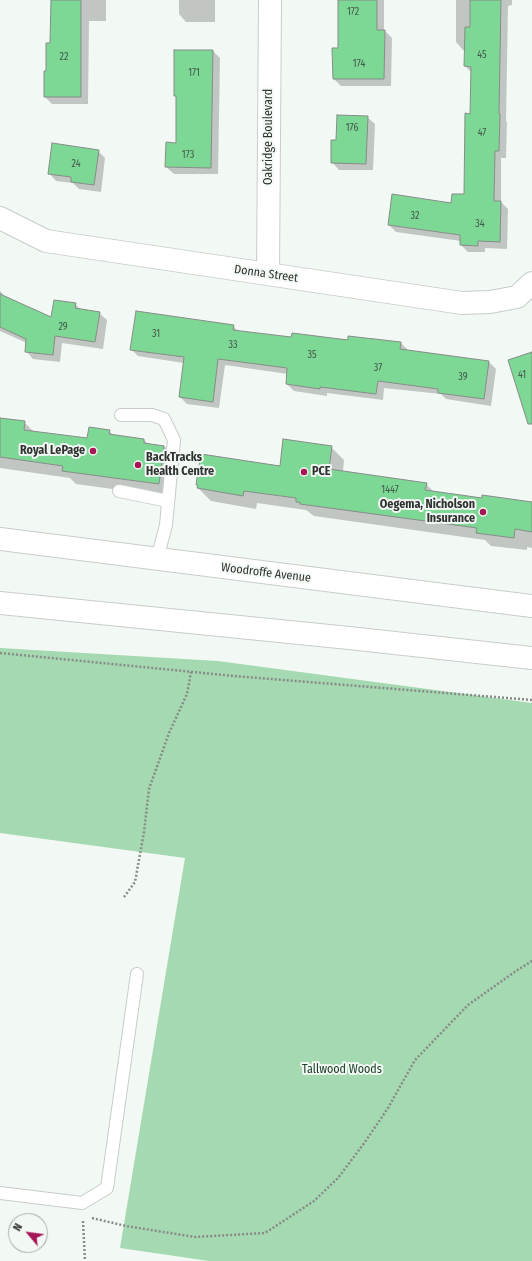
<!DOCTYPE html>
<style>
body{margin:0}
#map{position:relative;width:532px;height:1261px;overflow:hidden;background:#f2f8f3;font-family:"Fira Sans Condensed",sans-serif}
canvas{display:block}
.north{position:absolute;left:8px;top:1213px;width:40px;height:40px;box-sizing:border-box;background:#f2f8f3;border:1px solid #a4a9a5;border-radius:50%;rotate:299deg;font-size:11px;font-weight:700;line-height:16px;text-align:center;color:#303231}
.north::after{content:'';display:block;margin:auto;width:14px;height:18px;background:#a61556;clip-path:polygon(50% 0,100% 100%,50% 72%,0 100%)}
</style>
<div id="map">
<canvas width="532" height="1261"></canvas>
<div class="north">N</div>
</div>
<script>
const g = document.querySelector('canvas').getContext('2d');
g.lineJoin = 'round';
function fill(path, color) { g.fillStyle = color; g.fill(path, 'evenodd'); }
const toPath = rows => new Path2D(rows.map(r => 'M' + r).join(''));
function strokePath(path, color, width, dash) { g.strokeStyle = color; g.lineWidth = width; g.lineCap = dash ? 'butt' : 'round'; g.setLineDash(dash || []); g.stroke(path); }
function write(font, color, halo, rows, align = 'center') {
  g.font = font + ' "Fira Sans Condensed",sans-serif'; g.lineWidth = 4; g.setLineDash([]); g.textBaseline = 'middle'; g.strokeStyle = halo; g.fillStyle = color; for (const [text, x, y, turn = 0] of rows) {
    g.save(); g.translate(x, y); g.rotate((+turn || 0) * Math.PI / 180); g.textAlign = isNaN(turn) ? turn : align; if (halo) g.strokeText(text, 0, 0); g.fillText(text, 0, 0); g.restore();
  }
}
fill(toPath([
 [0,648,218,661,532,703,532,1261,209,1261,120,1248,185,858,0,833]
]), '#a5d9b1');
fill(toPath([
 [52,0,106,0,106,21,89,21,88,104,52,104,45,97,47,72,51,44],
 [179,0,215,0,215,22,186,22,179,14],
 [338,0,384,0,384,30,392,38,391,86,341,86,334,79,339,49,339,1],
 [456,0,512,0,512,5,508,6,506,121,507,122,506,158,501,158,501,202,508,209,507,249,485,248,485,252,468,252,461,245,461,241,396,232,389,225,452,204,465,195,471,115,472,73,465,66,466,50,463,50,456,42],
 [213,51,220,58,218,174,174,174,166,167,177,144,177,98,175,96],
 [367,117,375,124,373,170,339,170,332,162,337,141],
 [98,151,105,158,101,192,79,189,73,183,56,181,49,173],
 [0,291,3,294,2,296,52,318,75,304,81,310,99,313,107,320,103,349,62,343,60,362,33,359,26,351,27,343,0,331],
 [233,326,239,332,292,339,401,343,408,350,489,362,496,369,491,406,446,399,441,394,384,388,383,400,327,393,327,396,294,391,287,384,288,374,225,365,219,408,187,404,180,397,184,363,138,356,131,349],
 [0,419,24,422,34,432,88,439,109,431,114,436,144,440,148,444,164,446,177,459,171,497,76,484,70,478,0,468],
 [331,447,344,460,343,472,426,484,435,493,482,499,532,503,532,548,527,547,527,550,491,546,485,540,314,516,306,510,257,503,256,509,211,501,198,488,197,485,281,467]
]), '#0003');
const building = toPath([
 [51,0,81,0,81,97,44,97,44,71,46,71,46,43,50,43,51,0],
 [338,0,377,0,377,30,385,30,384,79,333,79,332,48,338,48,338,0],
 [470,0,501,0,499,114,500,114,499,151,495,151,494,201,501,201,500,242,478,241,478,246,460,245,460,235,388,225,392,194,451,203,452,194,464,194,465,113,470,114,471,67,464,66,465,27,470,27,470,0],
 [174,50,213,50,211,168,165,167,166,142,176,143,176,96,174,96,174,50],
 [337,115,368,116,366,164,331,163,331,140,336,140,337,115],
 [52,143,99,150,94,185,71,182,71,177,48,174,52,143],
 [0,294,51,317,54,300,76,303,75,308,100,312,95,342,55,336,53,355,25,352,26,339,0,327,0,294],
 [136,311,234,325,233,330,291,337,292,333,348,340,348,336,401,342,400,349,489,361,484,399,438,393,438,389,378,381,376,394,320,387,320,389,286,384,287,368,218,359,213,402,179,397,184,357,130,350,136,311],
 [532,352,532,424,528,424,508,360,532,352],
 [0,418,25,421,24,430,87,438,89,427,110,430,109,434,144,439,144,443,164,446,159,484,62,471,63,466,0,457,0,418],
 [283,439,332,446,329,469,427,483,425,490,482,498,482,495,532,502,532,532,515,529,514,538,476,533,477,528,300,504,300,502,296,502,296,498,244,491,243,496,197,488,198,485,196,485,201,454,280,466,283,439]
]);
fill(building, '#7dd795');
strokePath(building, '#878c88', 1);
const service = toPath([
 [121,415,152,415,164,419,174,440,166,525,157,559],
 [119,491,168,501],
 [0,1193,82,1203,107,1188,137,974]
]);
const minor = toPath([
 [0,218,46,241,462,303,490,302,517,297,532,283],
 [268,274,270,0]
]);
const secondary = toPath([
 [0,539,532,606],
 [0,603,349,638,532,658]
]);
strokePath(service, '#c8cdc9', 14);
strokePath(minor, '#c8cdc9', 24);
strokePath(secondary, '#c8cdc9', 24);
strokePath(toPath([
 [0,653,234,676,532,700],
 [124,897,135,882,144,832,149,789,169,733,187,694,191,672],
 [92,1218,126,1226,195,1237,265,1233,314,1201,338,1178,365,1142,388,1108,415,1060,468,1005,516,971,532,961],
 [83,1221,85,1261]
]), '#878b88', 2.5, [2, 2]);
strokePath(service, '#fff', 12);
strokePath(minor, '#fff', 22);
strokePath(secondary, '#fff', 22);
for (const [x, y, r, color] of [
 [93,451,4,"#a61556"],
 [138,465,4,"#a61556"],
 [304,472,4,"#a61556"],
 [483,512,4,"#a61556"]
]) { const dot = new Path2D(); dot.arc(x, y, r, 0, 2 * Math.PI); g.fillStyle = color; g.fill(dot); strokePath(dot, '#f2f8f3', 1.5); }
write('10px', '#435b4a', null, [
 ["172",353,12],
 ["45",482,55],
 ["22",64,57],
 ["174",359,64],
 ["171",194,73],
 ["176",352,128],
 ["47",482,133],
 ["173",188,155],
 ["24",76,164],
 ["32",415,216],
 ["34",480,224],
 ["29",63,327],
 ["31",156,334],
 ["33",233,345],
 ["35",312,355],
 ["37",378,368],
 ["41",522,375],
 ["39",463,377],
 ["1447",390,490]
]);
write('12px', '#303231', '#f2f8f3', [
 ["Oakridge Boulevard",269,137,-90],
 ["Donna Street",266,274,8],
 ["Woodroffe Avenue",266,573,7]
]);
write('bold 12px', '#303231', '#f2f8f3', [
 ["Royal LePage",85,451],
 ["BackTracks",146,458,"left"],
 ["Health Centre",146,472,"left"],
 ["PCE",312,472,"left"],
 ["Oegema, Nicholson",475,505],
 ["Insurance",475,519]
], 'right');
write('12px', '#183d23', '#f2f8f3', [
 ["Tallwood Woods",342,1070]
]);
</script>
